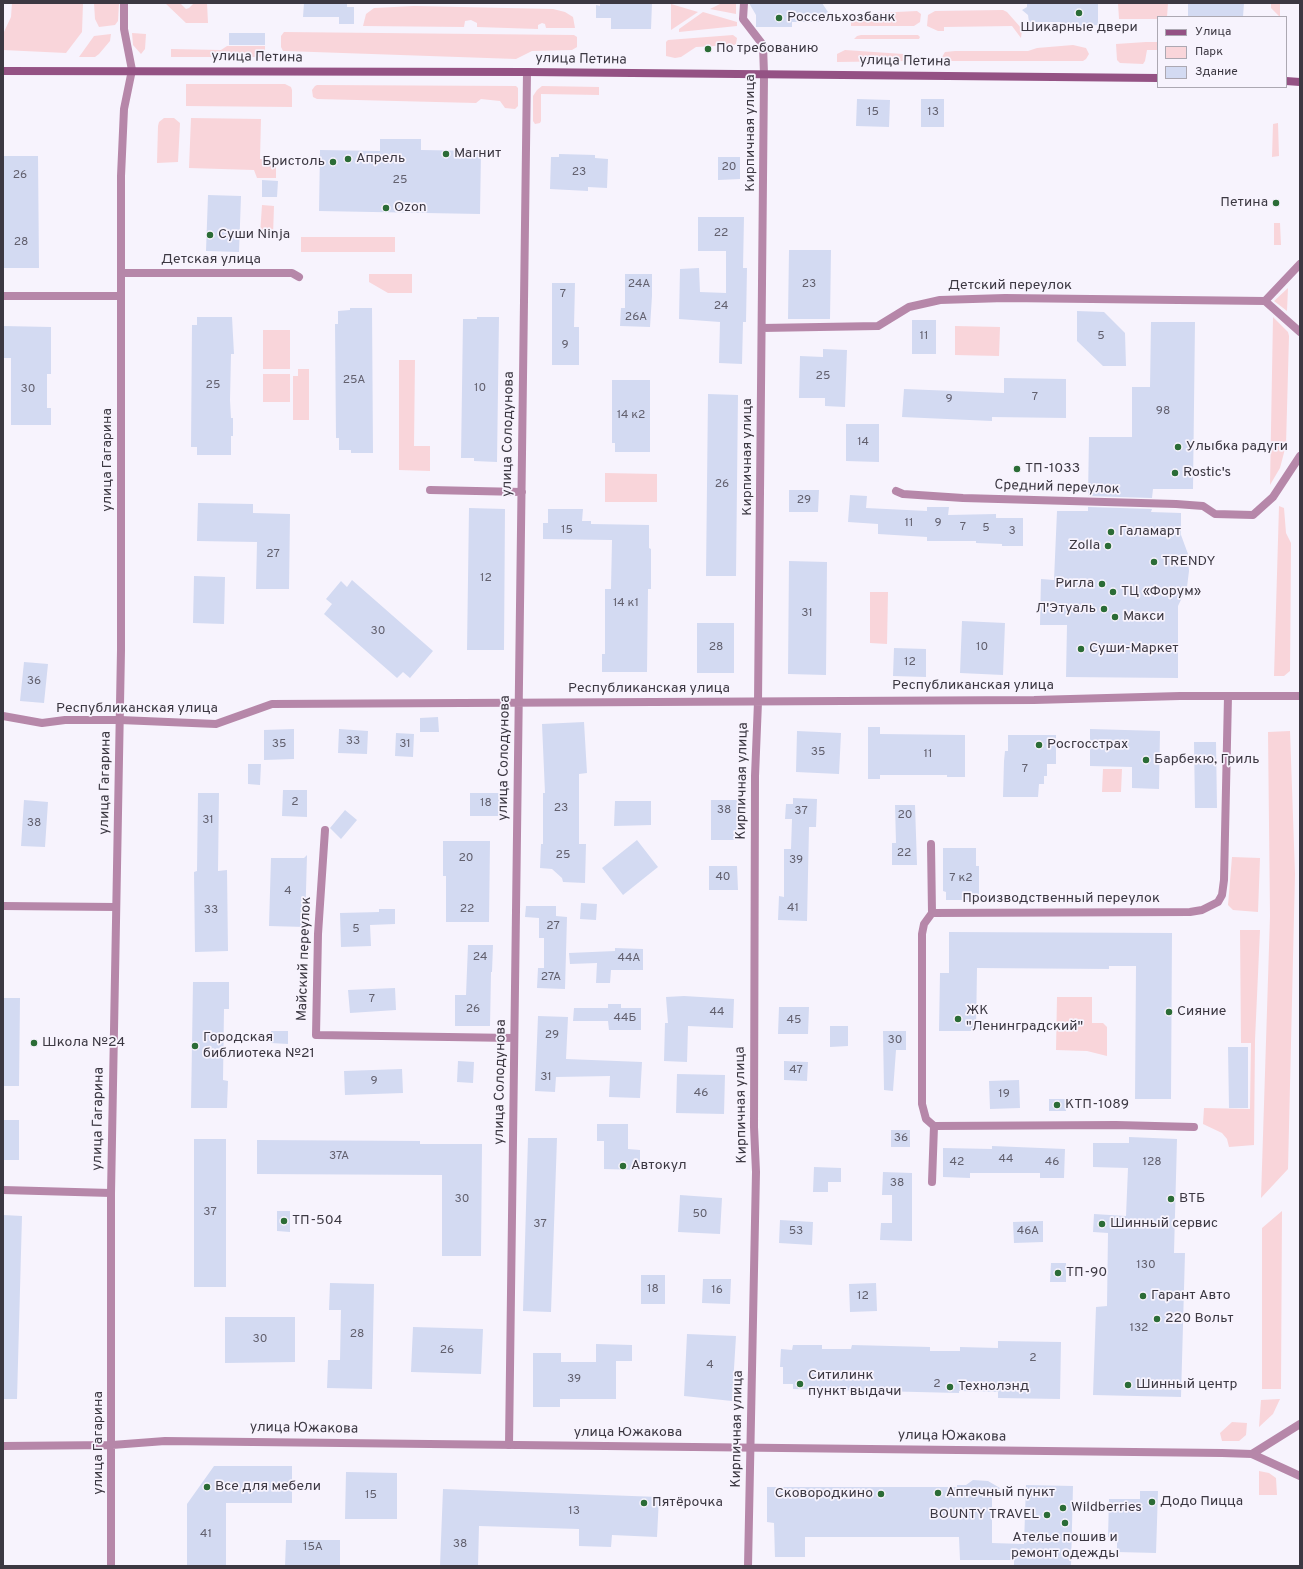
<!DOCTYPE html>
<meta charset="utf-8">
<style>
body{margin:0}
#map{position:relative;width:1303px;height:1569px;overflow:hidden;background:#f7f3fd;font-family:Overpass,sans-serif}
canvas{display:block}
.frame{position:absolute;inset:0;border:4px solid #3c3842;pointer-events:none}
.legend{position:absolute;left:1157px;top:16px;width:130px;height:72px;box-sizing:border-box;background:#f7f3fd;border:1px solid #aca8b2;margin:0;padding:5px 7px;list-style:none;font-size:12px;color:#3c3842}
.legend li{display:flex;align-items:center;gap:8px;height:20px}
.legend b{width:20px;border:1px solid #aca8b2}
</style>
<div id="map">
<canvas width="1303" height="1569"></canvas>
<div class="frame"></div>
<ul class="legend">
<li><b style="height:5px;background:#945284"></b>Улица</li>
<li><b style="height:11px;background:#f9d5da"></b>Парк</li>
<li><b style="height:11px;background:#d3daf2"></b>Здание</li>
</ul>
</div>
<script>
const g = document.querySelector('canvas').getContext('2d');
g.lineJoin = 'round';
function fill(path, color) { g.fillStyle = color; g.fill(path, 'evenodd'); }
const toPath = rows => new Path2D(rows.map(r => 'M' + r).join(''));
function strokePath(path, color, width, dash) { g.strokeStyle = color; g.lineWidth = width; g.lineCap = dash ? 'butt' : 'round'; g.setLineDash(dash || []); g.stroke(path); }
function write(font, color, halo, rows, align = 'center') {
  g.font = font + ' Overpass,sans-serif'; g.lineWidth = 3.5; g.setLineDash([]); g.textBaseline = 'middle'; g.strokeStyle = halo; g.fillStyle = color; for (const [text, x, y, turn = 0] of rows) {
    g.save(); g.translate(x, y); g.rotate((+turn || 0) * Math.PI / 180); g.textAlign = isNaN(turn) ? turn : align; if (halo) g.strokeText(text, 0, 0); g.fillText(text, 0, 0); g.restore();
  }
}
fill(toPath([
 [12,3,83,3,82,32,66,53,3,50,3,34,11,17],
 [94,3,119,3,118,21,115,25,99,27,95,19],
 [165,3,180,3,186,9,189,8,194,3,207,3,208,23,186,23],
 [722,3,736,3,736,14,710,9],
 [1118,3,1168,3,1167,17,1158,17,1158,19,1119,19],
 [1271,3,1280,3,1280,17,1271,8],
 [671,4,698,12,671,30],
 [414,6,553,9,565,12,573,17,575,28,546,28,545,24,542,23,538,25,538,29,477,27,477,23,471,20,465,21,464,27,363,26,366,14,374,8],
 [1003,10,1007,12,1022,29,1021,38,1012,26,944,27,944,31,938,31,927,26,928,15,935,11],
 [917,11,921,14,920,22,914,26,851,26,851,15,854,14],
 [703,12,737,22,737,26,679,32,679,29],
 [284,32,574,35,577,37,577,47,572,50,532,51,516,59,285,51,283,51,281,47,281,36],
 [132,33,146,34,145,49,141,54,133,45],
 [111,34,110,41,99,54,95,57,79,57,94,36],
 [733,35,737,38,736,44,734,45,696,47,681,57,675,58,666,56,666,42,668,40],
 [861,35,918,35,920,37,919,39,854,39,857,36],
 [1146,42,1158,42,1158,50,1147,50,1145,61,1143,64,1120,63,1117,60,1116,44],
 [1073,45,1086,48,1089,54,1086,59,1083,61,944,61,942,57,945,52,955,51,1028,51,1037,48],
 [227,46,265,46,265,55,262,57,171,57,171,49,221,50],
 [845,50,903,54,908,58,907,61,837,62,837,54],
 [186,84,285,84,291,87,292,90,292,107,186,106],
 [317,85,516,86,518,88,518,106,515,109,505,108,500,101,481,99,476,103,317,99,313,97,312,90,315,86],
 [542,86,599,87,599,95,541,94,541,121,540,123,535,124,533,121,533,96,537,90],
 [164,118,174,118,180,123,178,162,157,163,158,126,159,122],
 [191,118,261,119,260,159,276,159,276,178,257,178,254,170,189,168],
 [1278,123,1279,156,1272,157,1273,124],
 [262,205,274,206,273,236,260,235],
 [1274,223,1280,223,1281,245,1274,245],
 [301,237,395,237,395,252,301,252],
 [369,274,412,274,412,293,388,293,369,282],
 [1288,288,1287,311,1274,301],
 [1273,317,1288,332,1289,336,1286,445,1280,468,1270,485],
 [955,326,1000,327,999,356,955,355],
 [263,330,290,330,290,369,263,369],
 [399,360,415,360,414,446,430,446,430,471,399,470],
 [298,369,309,369,309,420,293,420,293,376,298,376],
 [263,374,290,374,290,402,263,402],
 [605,473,657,474,657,502,605,502],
 [1279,506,1284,508,1286,533,1291,543,1290,671,1284,676,1274,676],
 [870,592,888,592,887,644,870,643],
 [1290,731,1295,874,1288,1169,1261,1198,1270,916,1268,732],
 [1103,769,1122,769,1121,792,1102,792],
 [1232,857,1260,858,1258,912,1233,910,1228,905],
 [1240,930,1260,930,1255,1040,1254,1145,1229,1147,1227,1139,1222,1133,1203,1124,1204,1108,1250,1109,1251,1043,1241,1043],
 [1057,997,1092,997,1092,1023,1103,1023,1107,1027,1107,1056,1087,1051,1056,1050],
 [1282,1211,1281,1389,1262,1389,1262,1228],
 [1280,1399,1273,1414,1259,1427,1261,1400],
 [1232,1422,1247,1423,1246,1435,1239,1441,1222,1441,1220,1433],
 [1259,1471,1269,1473,1276,1478,1277,1495,1259,1495]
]), '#f9d5da');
fill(toPath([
 [304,3,347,3,347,7,354,7,354,24,339,24,339,17,303,17],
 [600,3,652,3,651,29,611,29,611,18,596,18,596,5,600,6],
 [749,3,822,3,828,12,822,22,792,22,792,27,756,27,756,15],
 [1027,3,1098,3,1098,25,1061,27,1060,22,1029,22,1028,15,1022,10,1027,7],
 [1188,3,1244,3,1243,17,1188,17],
 [229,33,265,33,265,45,229,45],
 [857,99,890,100,889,127,856,126],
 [921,99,944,99,944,127,921,127],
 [380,139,421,139,421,150,481,151,480,214,319,211,320,150,380,151],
 [559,154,595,155,595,158,608,159,607,188,588,187,588,191,550,189,551,157,559,157],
 [3,156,38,156,39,268,3,268],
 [718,157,740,157,740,179,718,180],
 [262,180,278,181,277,197,262,197],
 [208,195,241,196,239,252,206,251],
 [698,217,744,217,743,268,747,268,746,322,743,322,742,364,719,363,720,322,679,319,680,269,699,268,700,292,726,293,726,251,698,251],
 [789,250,831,250,830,319,788,319],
 [625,274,652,274,652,296,650,327,620,326,621,308,625,308],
 [552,283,575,283,574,327,579,327,579,365,552,365],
 [350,308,372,308,373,453,351,453,351,450,339,450,339,438,336,438,335,324,338,324,338,311,350,310],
 [1077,311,1104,312,1125,333,1126,366,1103,366,1077,341],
 [197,317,232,317,234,354,231,354,230,400,231,418,233,418,233,436,231,436,231,455,197,455,197,447,191,447,192,325,197,325],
 [477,317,499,317,497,462,474,461,474,458,461,458,463,319,477,319],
 [912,320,936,320,936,354,912,354],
 [1151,322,1195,322,1193,489,1153,489,1152,498,1088,496,1089,437,1132,437,1132,387,1150,387],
 [3,326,51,327,51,374,47,374,47,408,51,408,51,425,11,425,11,358,3,358],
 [823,349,847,350,845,407,825,406,825,398,799,398,800,356,823,357],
 [1004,378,1066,379,1066,418,992,417,992,421,902,417,904,389,1004,393],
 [612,380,650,380,650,452,615,452,615,443,612,443],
 [708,394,738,395,736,576,706,576],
 [846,424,879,424,879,462,846,461],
 [789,490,819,490,818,512,789,512],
 [850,495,867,496,866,508,927,511,927,507,949,507,948,515,996,514,996,518,1023,518,1023,546,1002,546,1002,544,976,543,976,541,927,541,927,537,878,534,878,524,848,522],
 [198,503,253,504,253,513,290,514,289,589,256,589,257,542,197,541],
 [1088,507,1152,509,1151,512,1181,513,1181,535,1188,554,1189,571,1187,587,1178,606,1178,678,1066,677,1067,625,1040,625,1041,579,1054,580,1057,511,1088,511],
 [469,508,505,509,504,650,467,650],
 [548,509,583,509,582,521,591,521,591,524,649,525,649,548,651,549,651,589,648,589,647,672,602,672,602,654,605,654,605,589,611,589,612,540,543,539,543,523,548,523],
 [789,561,827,562,826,675,788,674],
 [194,576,225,577,224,624,193,623],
 [352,580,433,651,410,678,403,672,397,678,324,614,332,604,326,599,341,581,347,587],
 [962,621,1005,623,1003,675,960,673],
 [697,623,734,623,734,673,697,673],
 [894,648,926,649,926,677,893,676],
 [24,662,48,664,44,703,20,701],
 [438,717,439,732,420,732,420,718],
 [584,722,587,773,579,774,579,844,586,844,585,883,563,882,562,878,552,869,540,868,541,844,543,844,543,793,545,793,542,724],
 [868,727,880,727,880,734,965,735,965,777,947,777,947,775,880,775,880,779,868,779],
 [294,729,294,759,264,760,264,730],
 [339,729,368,731,367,754,338,753],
 [1090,729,1160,731,1159,789,1132,788,1132,767,1090,766],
 [797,731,841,733,839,774,796,772],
 [396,733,414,734,413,757,395,756],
 [1008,735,1056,735,1056,764,1047,764,1047,776,1044,776,1044,784,1039,784,1038,797,1003,797,1004,761,1005,751,1008,751],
 [1194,742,1216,742,1217,808,1195,808],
 [248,764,261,764,260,785,248,784],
 [283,790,307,790,307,817,282,816],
 [198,793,219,793,218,871,227,870,228,951,195,952,194,872,197,871],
 [470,793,501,793,501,816,470,816],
 [793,798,817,799,816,827,809,827,807,921,778,920,779,896,784,897,784,849,791,849,792,819,785,819,786,804,793,804],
 [24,800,48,802,45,847,21,846],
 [711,800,738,800,737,840,711,840],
 [615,801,651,801,651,825,614,826],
 [895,805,915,805,917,865,892,865,892,843,896,843],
 [345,810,357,820,341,839,330,828],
 [637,840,658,867,623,895,602,868],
 [443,841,490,841,489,922,446,922,446,876,443,876],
 [943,848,976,848,976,866,979,866,979,900,946,900,946,892,943,891],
 [307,855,305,927,269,926,271,858,304,858],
 [709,866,737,866,738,890,709,890],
 [581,903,597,904,596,920,580,919],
 [526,906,556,906,556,916,567,917,565,989,537,988,538,968,544,968,544,938,539,938,539,918,525,917],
 [379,909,395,909,395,924,370,925,371,946,341,947,340,913,379,912],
 [949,932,1172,933,1171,1099,1135,1099,1136,966,1109,966,1109,969,977,968,976,1031,939,1031,940,973,949,973],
 [468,945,493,945,492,972,491,972,490,1026,455,1026,455,995,466,995],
 [615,948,643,949,643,970,611,970,610,983,596,983,597,963,570,964,569,953,615,951],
 [193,982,229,982,229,1009,224,1009,223,1080,228,1081,227,1108,191,1108],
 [395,988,396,1010,350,1013,348,990],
 [684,996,734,999,733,1028,688,1026,687,1062,664,1061,665,1023,668,1023,666,997],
 [3,998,20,998,19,1086,3,1086],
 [608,1004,621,1004,621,1008,641,1008,641,1030,609,1030,608,1021,573,1021,574,1008,608,1008],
 [779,1007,809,1007,808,1034,778,1034],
 [538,1016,568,1017,566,1059,642,1062,640,1098,609,1097,610,1076,556,1077,555,1092,535,1091],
 [830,1026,848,1026,848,1046,830,1047],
 [271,1031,288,1031,288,1044,271,1043],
 [883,1031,906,1031,906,1050,896,1050,893,1091,884,1090],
 [1228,1047,1248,1047,1248,1108,1229,1108],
 [458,1061,474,1062,473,1083,457,1082],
 [784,1061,808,1062,807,1081,784,1080],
 [402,1069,403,1093,345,1095,344,1071],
 [677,1074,725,1075,724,1114,676,1113],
 [1019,1080,1020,1108,990,1109,989,1081],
 [1049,1099,1066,1099,1066,1111,1049,1111],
 [3,1120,19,1120,19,1160,3,1160],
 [597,1124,628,1124,628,1149,640,1150,640,1170,604,1169,604,1141,597,1141],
 [891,1130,910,1130,910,1147,891,1147],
 [1129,1137,1177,1139,1174,1253,1185,1253,1181,1397,1093,1395,1096,1307,1107,1306,1108,1233,1093,1232,1094,1214,1126,1216,1128,1168,1093,1167,1093,1143,1129,1143],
 [528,1138,557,1138,551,1312,523,1311],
 [194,1139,226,1139,226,1287,194,1287],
 [257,1140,420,1141,420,1144,482,1144,481,1256,442,1256,442,1175,257,1174],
 [992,1146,1065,1149,1064,1178,1040,1178,1040,1173,970,1173,970,1178,943,1177,943,1148,992,1149],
 [814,1167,841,1168,841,1182,828,1182,828,1192,813,1192],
 [883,1172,912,1173,912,1241,880,1240,881,1223,892,1223,892,1195,882,1195],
 [680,1195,722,1198,720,1234,678,1232],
 [277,1211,290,1211,290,1232,277,1231],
 [3,1215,22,1216,17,1399,3,1399],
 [780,1220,813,1222,812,1245,779,1243],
 [1043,1221,1043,1242,1014,1243,1013,1222],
 [1051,1263,1066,1263,1066,1282,1050,1282],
 [641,1275,665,1275,665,1304,641,1304],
 [703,1279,731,1279,730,1304,702,1303],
 [330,1283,374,1284,372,1389,327,1388,328,1360,340,1360,341,1310,329,1310],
 [876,1283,877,1311,850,1312,849,1284],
 [225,1317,295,1317,295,1362,225,1363],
 [413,1327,483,1329,481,1374,411,1372],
 [687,1334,736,1336,732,1401,684,1396],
 [998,1341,1061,1342,1060,1399,998,1398,998,1392,959,1391,959,1393,793,1389,793,1384,783,1384,783,1367,780,1367,781,1349,792,1350,793,1345,822,1345,822,1349,851,1349,852,1345,930,1347,930,1351,960,1351,960,1347,998,1348],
 [596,1344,632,1345,632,1361,616,1361,616,1399,560,1399,560,1407,533,1407,533,1353,561,1353,561,1362,596,1362],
 [214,1466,292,1466,292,1503,226,1503,226,1566,187,1566,187,1504],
 [346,1472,397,1473,397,1519,345,1519],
 [973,1480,988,1481,1000,1488,992,1497,992,1543,1024,1544,1026,1485,1073,1486,1071,1566,1014,1566,1014,1560,960,1560,959,1537,805,1537,805,1557,775,1557,774,1523,767,1522,767,1487,957,1487,957,1485,966,1485],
 [443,1489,659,1497,657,1537,612,1535,611,1547,579,1546,579,1529,479,1526,478,1566,440,1566],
 [1140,1491,1158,1491,1156,1553,1117,1552,1117,1537,1108,1537,1109,1499,1140,1499],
 [286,1540,340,1540,340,1566,285,1566]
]), '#d3daf2');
strokePath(toPath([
 [744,3,743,19,763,45,764,74,758,702,755,776,754,1127,756,1172,748,1566],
 [121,273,292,273,299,277],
 [3,296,121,296],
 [1265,301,1300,264],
 [762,328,878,326,909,307,940,300,1005,298,1265,301,1300,332],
 [430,490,522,492],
 [896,491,903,494,963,498,1176,504,1203,506,1215,514,1253,515,1273,497,1300,456],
 [3,716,42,723,65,720,120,720,216,724,272,704,1034,700,1180,696,1300,696],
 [325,830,318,934,316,1035,514,1038],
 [931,844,932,913,924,924,922,934,922,1104,926,1119,934,1126,932,1182],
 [3,906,116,907],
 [932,913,1190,912,1202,910,1218,902,1222,895,1224,880,1228,696],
 [934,1126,1116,1125,1194,1127],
 [3,1190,111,1193],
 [509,1445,527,72]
]), '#b687a9', 8);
strokePath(toPath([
 [3,1446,112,1445,165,1441,1222,1453,1252,1454,1300,1476],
 [1252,1454,1300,1424],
 [111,1566,111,1193,121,650,121,176,124,109,132,70,124,29,124,3]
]), '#b687a9', 8);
strokePath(toPath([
 [3,71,527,72,1158,78],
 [1286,81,1300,82]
]), '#945284', 8);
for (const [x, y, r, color] of [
 [1079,13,4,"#2b6c36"],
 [779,18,4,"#2b6c36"],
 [708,49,4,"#2b6c36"],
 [446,154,4,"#2b6c36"],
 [348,159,4,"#2b6c36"],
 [333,162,4,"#2b6c36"],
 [1276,203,4,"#2b6c36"],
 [386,208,4,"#2b6c36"],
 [210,235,4,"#2b6c36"],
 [1178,447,4,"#2b6c36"],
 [1017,469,4,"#2b6c36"],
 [1175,473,4,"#2b6c36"],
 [1111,532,4,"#2b6c36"],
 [1108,546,4,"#2b6c36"],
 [1154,562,4,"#2b6c36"],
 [1102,584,4,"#2b6c36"],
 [1113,592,4,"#2b6c36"],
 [1104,609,4,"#2b6c36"],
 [1115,617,4,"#2b6c36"],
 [1081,649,4,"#2b6c36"],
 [1039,745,4,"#2b6c36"],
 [1146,760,4,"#2b6c36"],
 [1169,1012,4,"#2b6c36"],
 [958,1019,4,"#2b6c36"],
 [34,1043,4,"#2b6c36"],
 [195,1046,4,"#2b6c36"],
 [1057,1105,4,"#2b6c36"],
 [623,1166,4,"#2b6c36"],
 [1171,1199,4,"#2b6c36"],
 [284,1221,4,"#2b6c36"],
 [1102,1224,4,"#2b6c36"],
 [1058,1273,4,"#2b6c36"],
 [1143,1296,4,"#2b6c36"],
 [1157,1319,4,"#2b6c36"],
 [800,1384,4,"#2b6c36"],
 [1128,1385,4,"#2b6c36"],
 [950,1387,4,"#2b6c36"],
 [207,1487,4,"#2b6c36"],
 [938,1493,4,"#2b6c36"],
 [881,1494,4,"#2b6c36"],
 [1152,1502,4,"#2b6c36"],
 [644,1503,4,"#2b6c36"],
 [1063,1508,4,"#2b6c36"],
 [1047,1515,4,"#2b6c36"],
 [1065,1523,4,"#2b6c36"]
]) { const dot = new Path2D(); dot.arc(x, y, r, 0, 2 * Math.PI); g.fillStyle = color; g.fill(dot); strokePath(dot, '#f7f3fd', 1.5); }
write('12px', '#62606e', null, [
 ["15",873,113],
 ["13",933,113],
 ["20",729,168],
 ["23",579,173],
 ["26",20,176],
 ["25",400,181],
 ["22",721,234],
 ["28",21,243],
 ["24А",639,285],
 ["23",809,285],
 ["7",563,295],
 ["24",721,307],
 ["26А",636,318],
 ["11",924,337],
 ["5",1101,337],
 ["9",565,346],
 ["25",823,377],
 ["25А",354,381],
 ["25",213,386],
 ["10",480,389],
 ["30",28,390],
 ["7",1035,398],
 ["9",949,400],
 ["98",1163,412],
 ["14 к2",631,416],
 ["14",863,443],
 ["26",722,485],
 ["29",804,501],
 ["11",909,524],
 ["9",938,524],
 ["7",963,528],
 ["5",986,529],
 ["15",567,531],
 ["3",1012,532],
 ["27",273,555],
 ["12",486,579],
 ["14 к1",626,604],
 ["31",807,614],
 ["30",378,632],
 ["28",716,648],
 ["10",982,648],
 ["12",910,663],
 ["36",34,682],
 ["33",353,742],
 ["35",279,745],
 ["31",405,745],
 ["35",818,753],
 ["11",928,755],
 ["7",1025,770],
 ["2",295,803],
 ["18",486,804],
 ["23",561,809],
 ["38",724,811],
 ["37",801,812],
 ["20",905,816],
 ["31",208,821],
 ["38",34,824],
 ["22",904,854],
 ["25",563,856],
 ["20",466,859],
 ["39",796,861],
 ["40",723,878],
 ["7 к2",961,879],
 ["4",288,892],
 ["41",793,909],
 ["22",467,910],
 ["33",211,911],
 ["27",553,927],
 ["5",356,930],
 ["24",480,958],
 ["44А",629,959],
 ["27А",551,978],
 ["7",372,1000],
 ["26",473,1010],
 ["44",717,1013],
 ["44Б",625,1019],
 ["45",794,1021],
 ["29",552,1036],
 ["30",895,1041],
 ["47",796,1071],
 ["31",546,1078],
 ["9",374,1082],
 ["46",701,1094],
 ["19",1004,1095],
 ["36",901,1139],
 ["37А",339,1157],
 ["44",1006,1160],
 ["42",957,1163],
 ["46",1052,1163],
 ["128",1152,1163],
 ["38",897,1184],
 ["30",462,1200],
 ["37",210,1213],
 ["50",700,1215],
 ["37",540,1225],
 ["53",796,1232],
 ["46А",1028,1232],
 ["130",1146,1266],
 ["18",653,1290],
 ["16",717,1291],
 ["12",863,1297],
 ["132",1139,1329],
 ["28",357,1335],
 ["30",260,1340],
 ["26",447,1351],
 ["2",1033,1359],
 ["4",710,1366],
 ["39",574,1380],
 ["2",937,1385],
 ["15",371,1496],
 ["13",574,1512],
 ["41",206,1535],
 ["38",460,1545],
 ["15А",313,1548]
]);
write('14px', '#3c3842', '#f7f3fd', [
 ["Россельхозбанк",787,18],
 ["Шикарные двери",1079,28,"center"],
 ["По требованию",716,49],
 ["Магнит",454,154],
 ["Апрель",356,159],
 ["Бристоль",325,162,"right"],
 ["Петина",1268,203,"right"],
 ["Ozon",394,208],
 ["Суши Ninja",218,235],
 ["Улыбка радуги",1186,447],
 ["ТП-1033",1025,469],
 ["Rostic's",1183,473],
 ["Галамарт",1119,532],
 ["Zolla",1100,546,"right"],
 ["TRENDY",1162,562],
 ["Ригла",1094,584,"right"],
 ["ТЦ «Форум»",1121,592],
 ["Л'Этуаль",1096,609,"right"],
 ["Макси",1123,617],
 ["Суши-Маркет",1089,649],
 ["Росгосстрах",1047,745],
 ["Барбекю, Гриль",1154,760],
 ["ЖК",966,1011],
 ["\"Ленинградский\"",966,1027],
 ["Сияние",1177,1012],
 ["Городская",203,1038],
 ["библиотека №21",203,1054],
 ["Школа №24",42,1043],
 ["КТП-1089",1065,1105],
 ["Автокул",631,1166],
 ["ВТБ",1179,1199],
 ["ТП-504",292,1221],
 ["Шинный сервис",1110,1224],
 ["ТП-90",1066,1273],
 ["Гарант Авто",1151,1296],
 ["220 Вольт",1165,1319],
 ["Ситилинк",808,1376],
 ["пункт выдачи",808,1392],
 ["Шинный центр",1136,1385],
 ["Технолэнд",958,1387],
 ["Все для мебели",215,1487],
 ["Аптечный пункт",946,1493],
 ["Сковородкино",873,1494,"right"],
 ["Додо Пицца",1160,1502],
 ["Пятёрочка",652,1503],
 ["Wildberries",1071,1508],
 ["BOUNTY TRAVEL",1039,1515,"right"],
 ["Ателье пошив и",1065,1538,"center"],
 ["ремонт одежды",1065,1554,"center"]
], 'left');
write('14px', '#3c3842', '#f7f3fd', [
 ["улица Петина",257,58,1],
 ["улица Петина",581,60,1],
 ["улица Петина",905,62,1],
 ["Кирпичная улица",751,133,-90],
 ["Детская улица",211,260],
 ["Детский переулок",1010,286],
 ["улица Солодунова",509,434,-89],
 ["Кирпичная улица",748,457,-90],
 ["улица Гагарина",108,460,-90],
 ["Средний переулок",1057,488,2],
 ["Республиканская улица",973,686],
 ["Республиканская улица",649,689],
 ["Республиканская улица",137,709],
 ["улица Солодунова",505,758,-89],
 ["Кирпичная улица",743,781,-89],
 ["улица Гагарина",106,783,-89],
 ["Производственный переулок",1061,899],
 ["Майский переулок",305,959,-88],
 ["улица Солодунова",501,1082,-89],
 ["Кирпичная улица",742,1105,-91],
 ["улица Гагарина",99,1119,-89],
 ["улица Южакова",304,1429,1],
 ["Кирпичная улица",738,1429,-89],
 ["улица Южакова",628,1433],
 ["улица Южакова",952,1437,1],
 ["улица Гагарина",99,1443,-90]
]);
</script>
